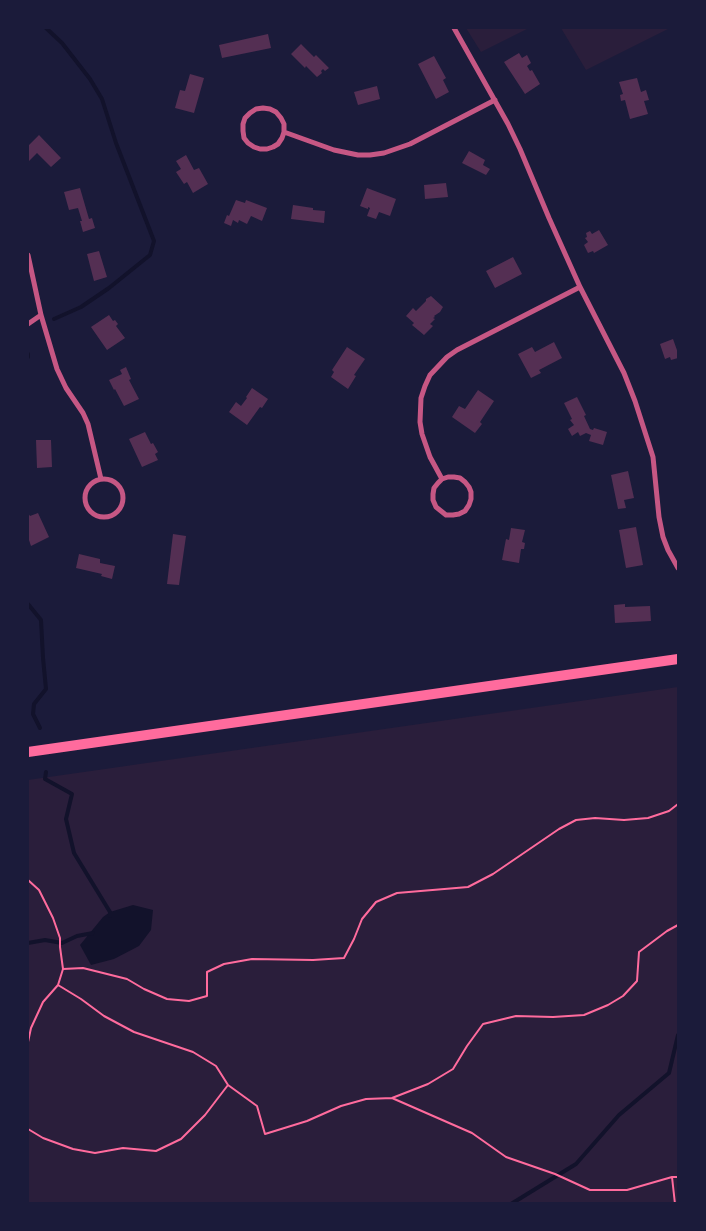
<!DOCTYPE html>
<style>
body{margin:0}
#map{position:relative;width:706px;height:1231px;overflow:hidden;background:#1b1b3a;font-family:"Zilla Slab",serif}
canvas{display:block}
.frame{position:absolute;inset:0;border:29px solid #1b1b3a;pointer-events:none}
</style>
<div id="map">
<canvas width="706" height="1231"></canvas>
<div class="frame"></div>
</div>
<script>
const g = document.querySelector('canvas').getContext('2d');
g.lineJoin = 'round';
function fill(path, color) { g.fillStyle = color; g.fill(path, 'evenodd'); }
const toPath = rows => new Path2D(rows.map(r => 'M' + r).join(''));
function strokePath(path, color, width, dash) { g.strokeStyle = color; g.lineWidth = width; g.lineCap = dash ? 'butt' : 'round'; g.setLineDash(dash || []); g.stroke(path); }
fill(toPath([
 [466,28,529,28,481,52],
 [561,28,670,28,586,70],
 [678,687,678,1203,28,1203,28,780]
]), '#2a1e3b');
fill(toPath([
 [133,905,153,910,151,930,139,946,114,959,91,965,80,945,103,917,110,912]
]), '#12122b');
strokePath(toPath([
 [46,28,62,43,90,79,102,99,116,143,154,241,150,255,109,288,81,307,54,319],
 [28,357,28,354],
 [28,604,41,620,43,658,46,689,34,704,33,714,40,728],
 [46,772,45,779,72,794,66,819,74,853,110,912,110,916],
 [28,943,45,940,62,943,77,936,93,933],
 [511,1204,576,1164,619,1115,669,1073,678,1035]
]), '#12122b', 4);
fill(toPath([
 [268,34,271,48,222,58,219,45],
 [301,44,314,57,316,55,329,68,325,71,323,69,321,71,322,73,317,77,306,66,305,68,291,54],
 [519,53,522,58,527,55,531,63,527,66,530,71,532,70,540,84,525,94,504,62],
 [434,56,446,78,443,80,449,92,436,99,418,64],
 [190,74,204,78,194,113,175,108,180,90,185,91],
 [637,78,641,92,646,90,649,100,644,101,648,114,630,119,625,100,621,101,620,95,623,94,619,82],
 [377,86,380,99,358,105,354,92],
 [39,135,61,158,51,167,37,153,28,162,28,146],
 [469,151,485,160,483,165,490,169,486,175,462,163],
 [186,155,194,170,199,168,208,184,193,193,187,182,184,184,176,172,181,169,176,161],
 [446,183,448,197,425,199,424,185],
 [80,188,89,219,92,218,95,228,83,232,80,221,82,221,78,208,69,210,64,192],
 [367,188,396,199,390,216,379,212,376,219,367,216,370,208,368,207,368,209,360,206],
 [236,200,245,203,246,200,267,208,262,221,251,216,247,224,239,220,238,223,233,220,231,226,224,223,227,215,229,216],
 [293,205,313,208,313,210,325,211,324,223,291,219],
 [599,230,608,245,594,253,593,251,588,253,584,245,588,242,585,238,587,237,586,233,590,231,592,234],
 [99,251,107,277,94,281,87,254],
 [513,257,522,274,495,288,486,271],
 [431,296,443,307,440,312,434,316,435,317,433,318,435,319,430,324,433,326,424,335,412,325,414,323,406,316,413,308,416,311,426,301,426,299],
 [109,315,113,321,115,320,118,324,116,326,125,338,107,350,91,327],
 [673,339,678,353,678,358,671,360,670,357,665,359,660,344],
 [554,342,562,358,539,370,541,373,531,378,518,354,532,347,535,352],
 [347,347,365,359,354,375,356,376,348,389,331,377,334,372,332,370],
 [126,367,131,379,129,380,139,399,124,406,115,389,114,390,109,380,122,374,120,370],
 [252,388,268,399,262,408,260,407,247,425,229,412,236,402,241,406,247,398,246,397],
 [478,390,494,401,480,422,482,424,475,433,452,417,459,406,465,409],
 [577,397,586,415,584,416,590,429,593,430,594,428,607,432,603,445,589,441,591,435,586,433,580,436,578,432,572,436,568,429,574,425,570,420,572,419,564,403],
 [145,432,151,444,153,443,158,452,155,454,158,460,142,467,129,439],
 [36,440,51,440,52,467,37,468],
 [628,471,634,498,624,500,626,508,618,509,611,475],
 [28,513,30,516,38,513,49,537,31,546,28,537],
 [636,527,643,565,626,568,619,530],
 [511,528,525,530,522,542,525,543,524,549,521,549,519,563,502,560,506,539,509,540],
 [173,534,186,536,179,585,167,584],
 [79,554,100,559,100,563,115,566,112,579,101,576,102,574,76,568],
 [625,604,625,607,650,606,651,621,615,623,614,605]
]), '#542f53');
strokePath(toPath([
 [28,880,39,890,53,918,60,938,60,947,63,969,83,968,127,979,144,989,167,999,189,1001,207,996,207,972,224,964,252,959,313,960,344,958,354,939,362,919,376,902,397,893,468,887,493,874,559,829,576,820,595,818,624,820,648,818,669,811,678,804],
 [58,985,81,999,104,1016,134,1032,193,1052,216,1066,228,1085],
 [28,1042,31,1028,43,1002,58,985,63,969],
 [392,1098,472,1133,506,1157,555,1174,590,1190,627,1190,672,1177,678,1177],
 [28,1129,43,1138,73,1149,95,1153,123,1148,156,1151,181,1139,205,1115,228,1085,257,1106,265,1134,307,1121,341,1106,366,1099,392,1098,428,1084,453,1069,467,1046,483,1024,516,1016,553,1017,584,1015,608,1005,623,996,637,981,639,952,667,931,678,925],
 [672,1177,675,1204]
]), '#ff6b9d', 2);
strokePath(toPath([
 [454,28,508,124,520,149,549,218,580,287,624,373,635,401,653,457,659,517,663,537,668,550,678,568],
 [284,132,282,138,278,144,273,147,267,149,260,149,254,147,248,143,244,138,243,131,243,124,245,118,250,113,256,109,263,108,270,109,276,112,281,118,284,124,284,132,334,150,358,155,370,155,384,153,410,144,495,100],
 [28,255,41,315,57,369,66,388,83,413,88,424,101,479],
 [28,324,41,315],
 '85 498a19 19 0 1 1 38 0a19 19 0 1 1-38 0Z',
 [442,479,438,483,434,488,433,494,433,500,436,507,446,515,453,515,459,514,465,511,469,505,471,499,471,492,469,487,465,482,460,478,454,477,448,477,442,479,430,457,422,434,420,422,421,398,425,386,430,375,447,357,457,350,580,287]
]), '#c65784', 5);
strokePath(toPath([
 [28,752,678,659]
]), '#ff6b9d', 10);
</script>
